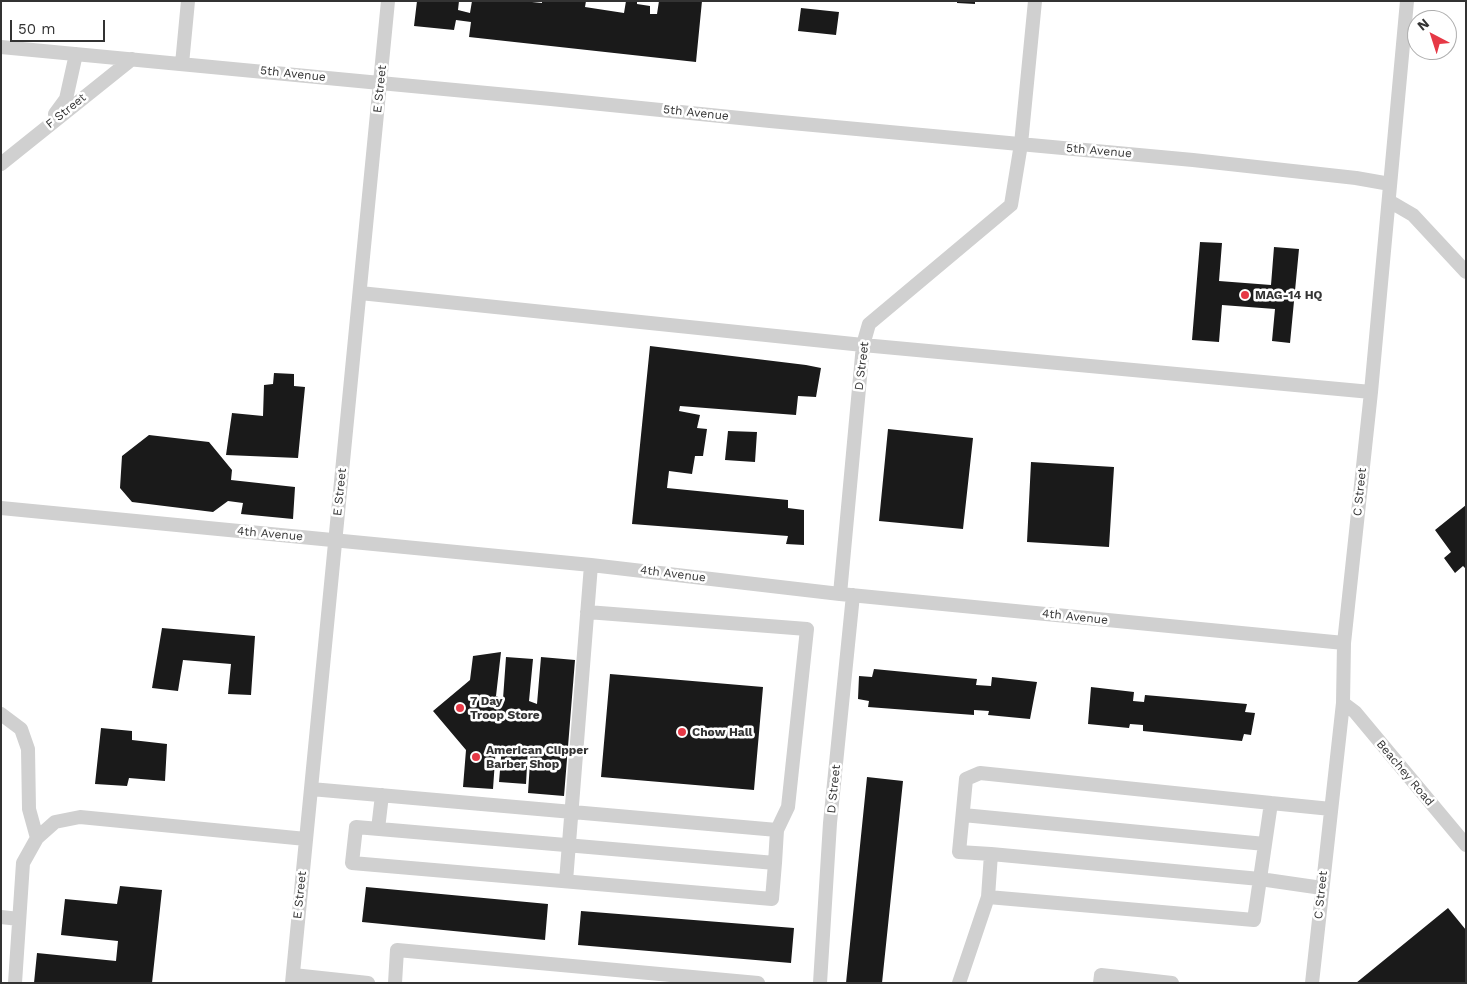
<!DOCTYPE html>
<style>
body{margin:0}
#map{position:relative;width:1467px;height:984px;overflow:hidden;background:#fff;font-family:"Work Sans",sans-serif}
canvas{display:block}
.frame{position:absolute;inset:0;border:2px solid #333;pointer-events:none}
.north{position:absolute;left:1407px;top:10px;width:50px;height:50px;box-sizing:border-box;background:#fff;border:1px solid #adadad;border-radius:50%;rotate:320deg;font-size:14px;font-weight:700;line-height:20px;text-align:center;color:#333}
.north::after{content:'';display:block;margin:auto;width:18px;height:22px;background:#e63946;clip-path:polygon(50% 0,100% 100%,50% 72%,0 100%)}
.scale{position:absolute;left:10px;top:20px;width:95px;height:22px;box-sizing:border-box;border:2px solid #333;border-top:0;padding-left:6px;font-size:15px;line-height:18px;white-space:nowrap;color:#333;-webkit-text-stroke:4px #fff;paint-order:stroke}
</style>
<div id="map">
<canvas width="1467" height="984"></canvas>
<div class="frame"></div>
<div class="north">N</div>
<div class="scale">50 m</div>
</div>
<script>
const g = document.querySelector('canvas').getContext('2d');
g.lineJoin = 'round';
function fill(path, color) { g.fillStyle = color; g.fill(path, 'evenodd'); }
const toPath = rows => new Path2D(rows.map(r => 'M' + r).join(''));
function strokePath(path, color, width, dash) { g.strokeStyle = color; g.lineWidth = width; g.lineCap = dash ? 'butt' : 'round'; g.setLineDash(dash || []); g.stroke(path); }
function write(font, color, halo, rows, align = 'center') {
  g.font = font + ' "Work Sans",sans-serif'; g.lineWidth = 5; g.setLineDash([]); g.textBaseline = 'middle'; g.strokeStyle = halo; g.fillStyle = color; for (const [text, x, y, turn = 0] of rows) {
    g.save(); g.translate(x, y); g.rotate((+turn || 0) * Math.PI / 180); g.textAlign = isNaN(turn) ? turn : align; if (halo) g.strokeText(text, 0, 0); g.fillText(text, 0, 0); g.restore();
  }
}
fill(toPath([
 [417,1,459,1,458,10,470,13,472,1,522,1,542,3,542,1,586,1,585,7,624,13,626,1,637,1,637,4,650,6,650,14,657,14,659,1,702,1,696,62,469,37,471,22,456,20,454,30,414,26],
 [957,1,975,1,975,4,957,3],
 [801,8,839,12,836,35,798,31],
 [1200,242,1222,243,1219,281,1271,285,1274,247,1299,249,1290,343,1272,341,1275,309,1222,305,1219,342,1192,340],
 [650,346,806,365,821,368,816,397,798,396,796,415,680,406,679,411,700,415,697,428,707,429,703,456,695,456,692,474,669,471,667,488,788,500,788,508,804,510,804,545,786,544,788,536,632,524],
 [274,373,294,374,294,386,305,387,298,458,226,455,232,413,263,416,264,385,273,384],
 [888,429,973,438,963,529,879,521],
 [728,431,757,432,755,462,725,460],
 [149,435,209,442,232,470,231,480,295,487,293,519,241,514,243,503,228,501,213,512,132,502,120,488,122,456],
 [1031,462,1114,467,1109,547,1027,542],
 [1466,505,1466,569,1463,566,1455,573,1444,558,1451,552,1435,530],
 [162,628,255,636,251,695,228,694,231,664,183,660,178,691,152,688],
 [501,652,496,696,503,699,506,657,533,659,529,701,537,704,541,657,575,660,564,796,528,793,531,747,528,747,526,784,499,782,502,746,496,746,493,789,463,787,466,750,433,711,470,680,473,656],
 [874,669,977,679,976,685,991,686,992,677,1037,682,1030,719,988,715,989,711,974,710,974,715,868,707,869,701,858,699,859,676,872,677],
 [610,674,763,687,754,790,601,777],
 [1091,687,1134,692,1133,701,1144,702,1145,695,1247,704,1245,712,1255,713,1251,735,1244,734,1242,741,1143,731,1143,725,1130,724,1129,728,1088,724],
 [101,728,132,731,132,740,167,744,165,781,129,778,127,786,95,784],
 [867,777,903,781,882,983,846,983],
 [120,886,162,890,152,983,34,983,37,953,116,961,118,941,61,935,65,899,117,904],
 [366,887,548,904,545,940,362,922],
 [1448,908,1466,930,1466,983,1356,983],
 [581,911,794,928,791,963,578,945]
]), '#1a1a1a');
strokePath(toPath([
 [1,47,380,83,551,99,770,121,1193,160,1356,178,1390,184],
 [182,64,188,1],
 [55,114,66,99,76,54],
 [1,164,132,59],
 [1389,201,1413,215,1466,272],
 [360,293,863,345,1371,392],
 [1,508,591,565,840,594,1344,643],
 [840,594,863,345,869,324,1011,205,1021,144,1035,1],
 [587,612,807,629,788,807,777,830],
 [1343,703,1355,712,1466,845],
 [1,714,21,729,28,749,29,809,37,838],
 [311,789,777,830,775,863,772,899,352,863,356,827,775,863],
 [1271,803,1331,809],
 [963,815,1265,844],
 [378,829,382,795],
 [991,854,1260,879,1322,888],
 [566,881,591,565],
 [1,917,19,919],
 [293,975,368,983],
 [15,983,23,863,37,838,55,822,80,817,306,839],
 [292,983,388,1],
 [395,983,397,950,758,983],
 [820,983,830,823,853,595],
 [959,983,988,897,991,854,959,852,966,779,980,773,1271,803,1254,920,988,897],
 [1100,983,1101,975,1172,983],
 [1312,983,1343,703,1344,643,1371,392,1407,1]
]), '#d0d0d0', 14);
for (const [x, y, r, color] of [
 [1245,295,5,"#e63946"],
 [460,708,5,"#e63946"],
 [682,732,5,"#e63946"],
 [476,757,5,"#e63946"]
]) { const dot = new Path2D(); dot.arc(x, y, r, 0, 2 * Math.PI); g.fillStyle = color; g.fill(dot); strokePath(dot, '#fff', 2); }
write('12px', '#333', '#fff', [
 ["5th Avenue",293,74,6],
 ["E Street",380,89,-84],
 ["F Street",66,111,-39],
 ["5th Avenue",696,113,6],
 ["5th Avenue",1099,151,5],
 ["D Street",862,366,-83],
 ["E Street",340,492,-84],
 ["C Street",1360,492,-84],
 ["4th Avenue",270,534,5],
 ["4th Avenue",673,574,7],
 ["4th Avenue",1075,617,6],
 ["Beachey Road",1405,773,50],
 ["D Street",834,789,-84],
 ["E Street",300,895,-84],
 ["C Street",1321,895,-84]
]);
write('bold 12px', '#333', '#fff', [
 ["MAG-14 HQ",1255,295],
 ["7 Day",470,701],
 ["Troop Store",470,715],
 ["Chow Hall",692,732],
 ["American Clipper",486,750],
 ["Barber Shop",486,764]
], 'left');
</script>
